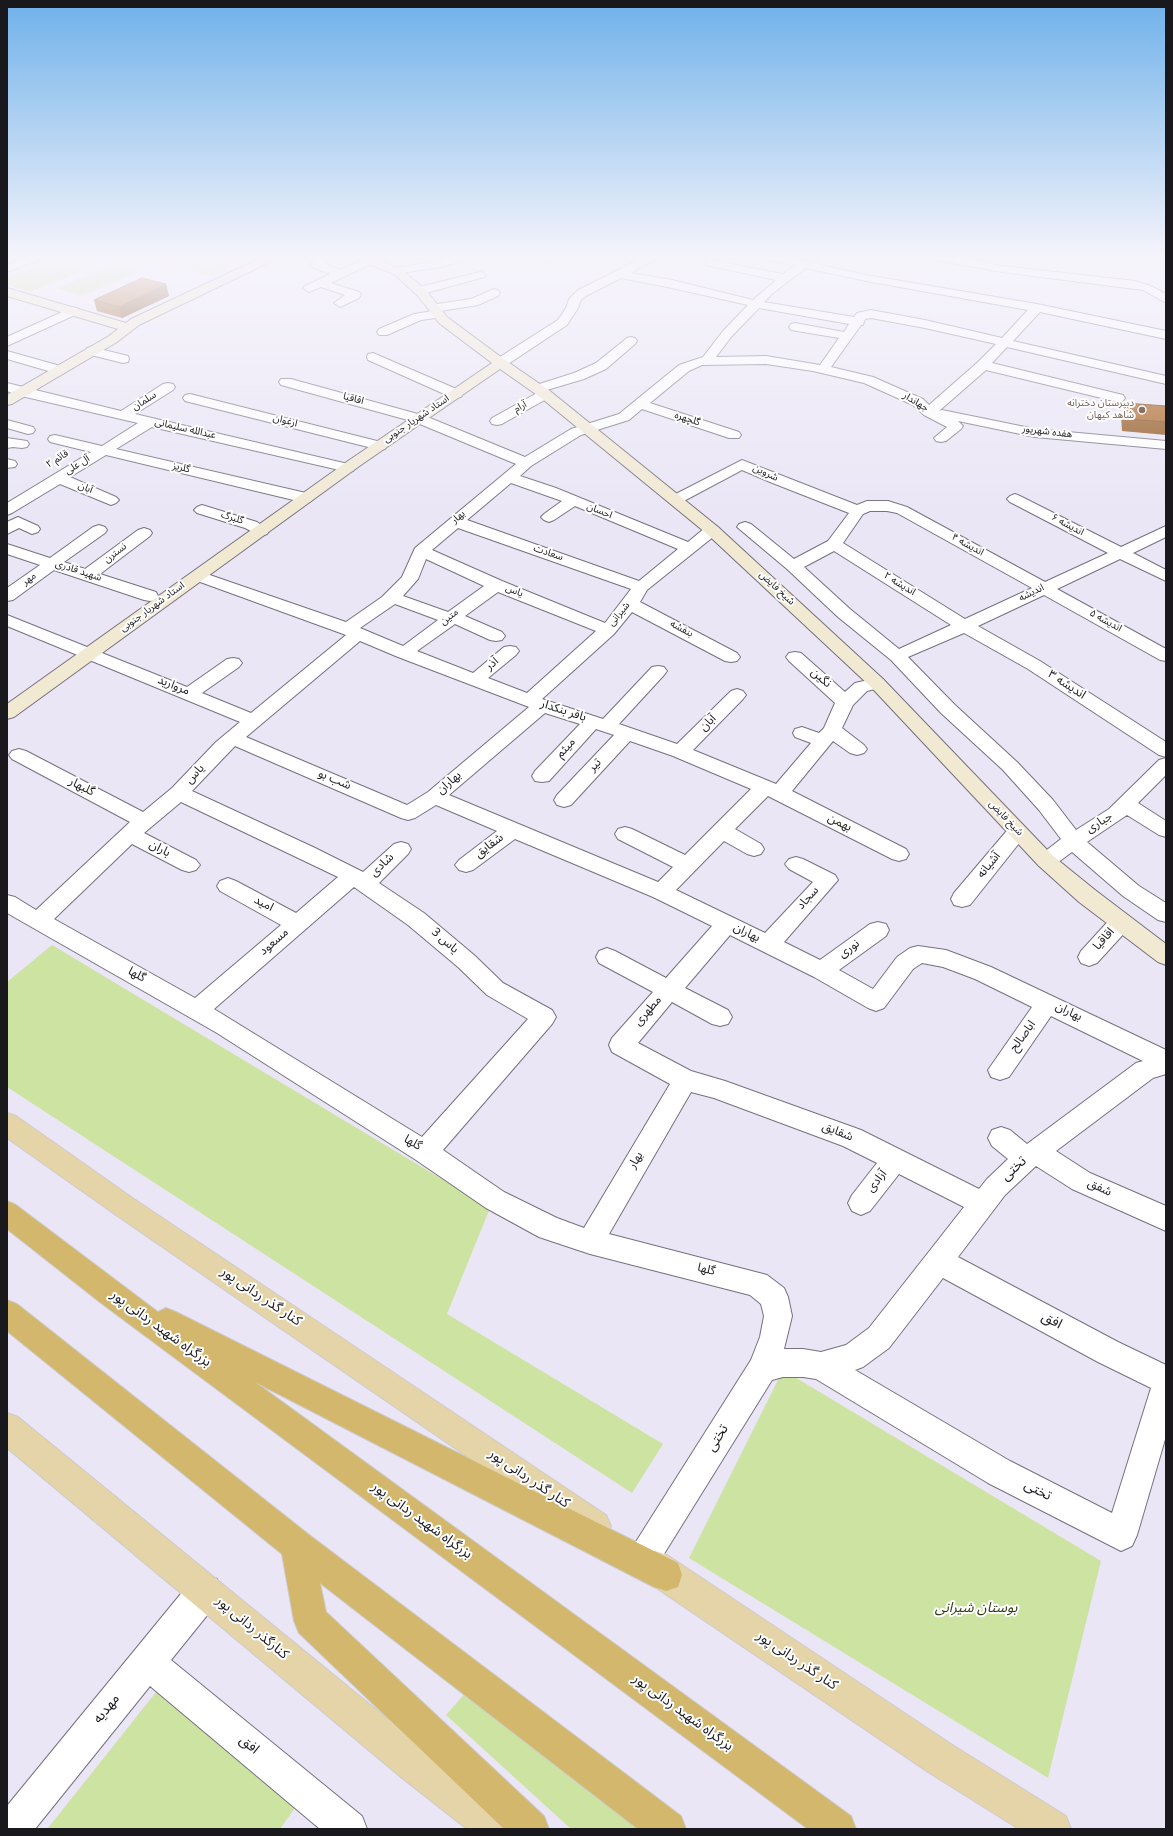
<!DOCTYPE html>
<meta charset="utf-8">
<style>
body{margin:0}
#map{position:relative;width:1173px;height:1836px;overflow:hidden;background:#eae6f6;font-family:Georgia,serif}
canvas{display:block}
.frame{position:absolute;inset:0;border:8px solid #19181d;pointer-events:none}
</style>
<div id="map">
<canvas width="1173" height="1836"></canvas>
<div class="frame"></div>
</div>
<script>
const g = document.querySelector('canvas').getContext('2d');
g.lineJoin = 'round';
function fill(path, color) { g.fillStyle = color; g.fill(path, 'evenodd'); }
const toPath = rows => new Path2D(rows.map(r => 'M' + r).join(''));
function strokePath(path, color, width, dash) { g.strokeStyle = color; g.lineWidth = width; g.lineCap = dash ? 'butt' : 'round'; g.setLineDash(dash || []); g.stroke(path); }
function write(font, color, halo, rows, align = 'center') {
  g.font = font + ' Georgia,"Noto Sans Arabic",serif'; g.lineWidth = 4; g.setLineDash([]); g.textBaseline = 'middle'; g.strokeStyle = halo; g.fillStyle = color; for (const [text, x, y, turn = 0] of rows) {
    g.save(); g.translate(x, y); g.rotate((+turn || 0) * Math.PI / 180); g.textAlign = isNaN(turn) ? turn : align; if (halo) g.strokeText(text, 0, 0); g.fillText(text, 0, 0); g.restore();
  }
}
fill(toPath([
 [56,257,116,257,30,292,7,285,7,277],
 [145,257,252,257,211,276],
 [117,264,141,271,82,296,57,288],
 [52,945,490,1208,447,1314,663,1444,632,1493,7,1087,7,982],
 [783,1370,1101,1561,1048,1778,689,1558],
 [172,1672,304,1795,280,1829,49,1829,48,1828],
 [468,1690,654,1829,571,1829,446,1715]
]), '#cce3a2');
const street = toPath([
 [27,257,43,257,41,259,7,272,7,265,27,257],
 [312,257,325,257,327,259,325,264,340,270,365,259,373,259,375,261,373,263,331,283,359,292,361,295,359,298,340,307,334,303,345,295,321,287,309,292,303,288,305,286,330,274,312,267,310,265,315,260,312,257],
 [453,257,471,257,469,259,441,267,394,274,388,271,394,268,440,261,453,257],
 [546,257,559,257,550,262,546,261,544,259,546,257],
 [644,257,659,257,631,273,672,280,753,300,776,280,706,265,704,263,706,261,710,260,783,274,794,266,766,259,764,257,786,257,866,275,1037,304,1166,331,1166,339,1040,312,1013,341,1166,376,1166,384,1007,347,992,363,1123,395,1125,398,1123,401,1118,402,986,370,939,411,942,410,1035,429,1166,441,1166,449,1035,437,958,421,963,426,961,429,946,441,941,442,936,441,934,438,947,427,924,415,913,405,864,383,813,371,766,364,702,365,689,371,650,403,739,432,741,435,739,438,729,438,642,409,629,420,581,435,531,466,520,476,556,488,688,542,706,527,712,525,718,527,720,530,718,533,647,590,640,602,737,653,740,657,737,661,731,662,725,661,632,612,614,634,542,699,603,719,652,667,658,666,664,667,667,671,664,675,619,724,677,744,731,691,737,689,743,691,746,695,743,699,693,750,776,784,811,743,795,737,793,733,795,729,802,727,819,733,824,728,835,703,789,661,786,657,789,653,795,652,801,653,845,692,855,683,877,678,883,679,886,683,883,687,867,691,853,705,842,728,864,745,867,749,864,753,857,755,850,753,833,741,792,791,906,849,909,854,906,859,899,861,892,859,768,796,735,829,761,844,764,849,761,854,754,856,747,854,724,841,676,890,765,933,813,882,789,869,785,864,789,859,796,857,803,859,835,875,838,880,784,942,820,960,870,924,878,922,886,924,889,930,886,936,839,970,873,989,897,957,910,948,918,946,946,950,991,967,1166,1050,1166,1074,1153,1078,1056,1151,1090,1173,1166,1206,1166,1231,1072,1189,1036,1166,1005,1195,958,1257,1118,1342,1166,1365,1166,1436,1137,1535,1132,1546,1121,1551,988,1483,816,1379,803,1377,783,1377,772,1380,654,1570,643,1575,632,1570,627,1559,632,1548,751,1360,760,1337,764,1316,761,1304,750,1295,590,1254,539,1237,486,1208,416,1160,217,1033,7,913,7,895,15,897,36,910,130,822,12,759,9,755,12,751,19,749,26,751,143,812,172,788,216,742,240,722,7,626,7,615,187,687,227,659,233,658,239,659,242,663,239,667,202,693,251,713,346,635,192,579,190,576,192,573,198,571,204,573,346,622,382,597,402,577,415,548,516,464,415,422,281,385,279,382,281,379,291,379,425,416,525,457,571,429,619,414,679,365,703,357,723,331,748,305,672,288,621,278,586,296,581,300,578,308,567,325,505,366,495,366,494,363,495,360,558,320,566,308,569,299,578,290,644,257],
 [806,268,866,281,1028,310,1002,338,925,320,871,310,857,313,854,317,764,302,773,293,806,268],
 [759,308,849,324,844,332,795,323,791,324,789,327,791,330,839,338,820,365,766,356,716,357,731,337,759,308],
 [871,318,925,328,996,344,978,362,929,405,923,399,873,377,831,367,861,325,863,325,865,319,871,318],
 [511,483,562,501,544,514,541,517,544,520,549,522,554,520,575,506,678,549,639,581,467,520,511,483],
 [458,528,631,589,605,623,502,581,432,550,458,528],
 [426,559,484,586,448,612,403,596,418,579,426,559],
 [498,592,596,631,527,693,488,678,516,655,519,651,516,647,510,646,504,647,473,673,417,651,455,624,490,640,496,641,502,640,505,636,502,632,465,616,498,592],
 [395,604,438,620,403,646,360,628,395,604],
 [360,641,398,657,529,707,428,792,407,805,246,737,360,641],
 [545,713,580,724,535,771,532,776,535,781,542,782,549,781,596,729,614,735,557,795,554,800,557,805,564,807,571,805,630,741,673,756,751,789,685,855,632,829,625,827,618,829,615,834,618,839,673,867,658,882,449,795,545,713],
 [235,746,401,818,408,820,415,818,436,805,497,831,459,860,455,865,459,870,466,872,473,870,515,839,653,897,712,926,666,978,615,951,607,948,599,951,596,957,599,963,653,992,612,1038,609,1045,612,1052,670,1084,584,1228,557,1218,504,1192,443,1150,552,1024,556,1017,552,1010,503,983,474,955,424,913,379,883,408,854,411,849,408,844,401,842,394,844,363,872,313,847,192,791,235,746],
 [181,802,338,877,296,913,236,881,228,878,220,881,217,886,220,891,281,925,195,998,54,919,132,844,182,870,189,872,196,870,200,865,196,860,144,833,181,802],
 [354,887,408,925,458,967,487,995,528,1019,422,1137,214,1009,354,887],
 [730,935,814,977,868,1008,876,1011,884,1008,913,969,922,963,943,967,975,979,1032,1007,988,1070,991,1077,1000,1080,1009,1077,1051,1016,1143,1061,1136,1063,1027,1144,1010,1130,1001,1127,992,1130,988,1138,992,1146,1008,1159,987,1179,979,1189,861,1130,725,1081,691,1071,638,1043,672,1002,712,1024,720,1026,728,1024,732,1017,728,1010,685,988,730,935],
 [691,1092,714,1098,843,1146,877,1163,852,1195,848,1203,852,1211,861,1215,870,1211,899,1174,964,1207,869,1328,846,1345,821,1352,803,1349,784,1349,792,1316,788,1297,784,1288,767,1275,609,1234,691,1092],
 [943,1278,1098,1362,1151,1388,1112,1513,1010,1461,855,1370,863,1367,889,1348,943,1278],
 [931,257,956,257,1002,266,1135,281,1151,286,1166,294,1166,303,1143,290,1135,289,1002,272,937,260,931,257],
 [480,272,484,273,486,275,484,277,419,295,413,291,415,288,480,272],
 [494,289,498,290,500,293,498,296,478,305,440,311,445,314,443,317,421,320,387,335,379,335,377,332,379,329,414,314,433,311,428,308,430,305,471,299,494,289],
 [73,307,77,308,79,311,77,314,7,346,7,337,73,307],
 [631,337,635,338,637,341,635,344,606,369,584,379,547,390,552,394,550,397,502,424,497,425,492,424,490,421,492,418,537,393,533,392,531,389,533,386,574,373,596,363,627,338,631,337],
 [92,347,128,356,129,359,128,362,123,363,87,354,86,351,87,348,92,347],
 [7,351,64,367,66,370,64,373,59,374,7,359,7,351],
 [373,353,461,391,463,394,461,397,456,398,451,397,368,360,367,357,368,354,373,353],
 [7,383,121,411,163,384,168,383,173,384,175,387,173,390,135,414,348,464,353,465,355,468,353,471,348,472,152,427,116,449,306,493,311,495,314,498,311,501,306,503,106,455,70,477,116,497,119,500,116,503,111,505,106,503,60,484,12,513,7,515,7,503,91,452,50,442,48,439,50,436,55,435,102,446,138,423,17,395,7,391,7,383],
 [190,394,385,443,387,446,385,449,380,450,185,401,183,398,185,395,190,394],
 [7,420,33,427,35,430,33,433,28,434,7,428,7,420],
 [7,438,27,441,29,444,27,447,22,448,13,447,7,448,7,438],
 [7,459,15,461,17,464,15,467,7,468,7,459],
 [742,460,857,505,867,501,888,501,907,507,1045,582,1108,553,1010,502,1007,499,1010,496,1015,494,1020,496,1121,547,1166,526,1166,537,1133,553,1166,570,1166,581,1120,559,1057,589,1166,649,1166,661,1160,660,1044,595,978,626,1040,661,1166,742,1166,757,1159,755,1028,669,964,633,908,657,955,705,1017,762,1053,800,1076,830,1109,809,1159,760,1166,758,1166,775,1138,803,1166,821,1166,837,1159,835,1127,815,1087,842,1139,886,1166,903,1166,922,1158,920,1123,896,1072,852,1053,866,1046,868,1039,866,1035,861,1039,856,1061,839,1039,810,1003,770,941,713,891,660,838,617,787,569,737,527,739,524,745,522,751,524,794,559,828,541,849,513,770,482,742,470,680,503,675,505,670,503,667,500,670,497,742,460],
 [870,511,887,511,897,513,1032,588,965,619,843,543,863,514,870,511],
 [834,551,951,625,899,649,850,609,804,567,834,551],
 [202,505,257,522,269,531,267,534,261,536,245,528,197,513,194,510,197,507,202,505],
 [18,517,38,526,40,529,38,532,32,534,19,528,7,534,7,522,18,517],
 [99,525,105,527,107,530,105,533,64,562,85,569,138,530,144,528,150,530,152,533,150,536,100,574,156,592,158,596,156,600,150,601,144,600,54,570,13,600,7,601,7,588,40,565,7,554,7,544,50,558,93,527,99,525],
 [1017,825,1024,827,1027,832,1024,837,970,905,962,907,954,905,951,899,954,893,1010,827,1017,825],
 [1121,914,1129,916,1132,922,1129,928,1097,963,1089,966,1081,963,1078,957,1081,951,1113,916,1121,914],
 [205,1575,217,1579,221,1591,217,1603,171,1660,362,1816,367,1829,320,1829,150,1686,35,1829,7,1829,7,1806,193,1579,205,1575]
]);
const secondary = toPath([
 [263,257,278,257,276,259,139,325,117,342,12,404,7,405,7,395,109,336,118,329,7,296,7,288,126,323,131,319,263,257],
 [353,257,369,257,402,270,426,290,447,317,505,360,550,391,718,527,883,679,1053,856,1095,890,1166,944,1166,965,1158,962,1079,902,1039,866,871,687,706,533,540,397,500,369,358,467,14,717,7,719,7,704,348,461,492,363,439,323,418,296,394,274,355,259,353,257]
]);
const primary = toPath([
 [7,1113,16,1116,134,1199,606,1515,611,1526,606,1537,595,1542,584,1537,116,1215,7,1138,7,1113],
 [7,1413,18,1417,428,1752,509,1816,514,1829,467,1829,402,1778,7,1448,7,1413],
 [655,1551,667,1555,954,1746,1066,1816,1071,1829,1019,1829,928,1772,643,1579,639,1567,643,1555,655,1551]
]);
const highway = toPath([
 [7,1201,16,1205,158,1312,166,1308,176,1312,678,1563,682,1575,678,1587,666,1591,654,1587,255,1382,851,1816,856,1829,808,1829,101,1303,7,1229,7,1201],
 [7,1300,17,1304,308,1534,681,1816,686,1829,638,1829,320,1583,326,1612,544,1816,549,1829,504,1829,299,1633,294,1621,282,1554,7,1331,7,1300]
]);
strokePath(street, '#75717f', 2);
strokePath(secondary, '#75717f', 2);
strokePath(primary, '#cccccd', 2);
strokePath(highway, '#cccccd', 2);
fill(street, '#fff');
fill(secondary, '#f2e9d3');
fill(primary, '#e4d4a7');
fill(highway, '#d2b76d');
fill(toPath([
 [166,284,169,296,122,318,97,311,94,300],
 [1125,403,1166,406,1166,435,1122,431,1121,415]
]), '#905015');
fill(toPath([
 [166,284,169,296,122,318,119,307]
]), '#764111');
const building = toPath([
 [142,278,166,284,119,307,94,300,142,278],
 [1125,403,1166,406,1166,422,1126,419,1125,403]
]);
fill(building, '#a85d18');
strokePath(building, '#764111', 1);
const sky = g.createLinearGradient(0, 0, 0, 514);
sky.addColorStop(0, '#6fb1ea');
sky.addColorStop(0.5, '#f6f4fb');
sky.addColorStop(1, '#f6f4fb00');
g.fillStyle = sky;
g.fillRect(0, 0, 1173, 514);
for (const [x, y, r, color] of [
 [1142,410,4,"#8d6e63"]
]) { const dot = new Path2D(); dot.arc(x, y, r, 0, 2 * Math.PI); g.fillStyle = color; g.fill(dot); strokePath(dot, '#fff', 1.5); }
write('10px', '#19181d', '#fff', [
 ["اقاقیا",353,400,15],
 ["سلمان",145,402,-32],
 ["جهاندار",915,403,31],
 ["آرام",521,408,-29],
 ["استاد شهریار جنوبی",417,420,-34],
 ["گلچهره",687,420,18],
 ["ارغوان",285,422,14],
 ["عبدالله سلیمانی",185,430,13],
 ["هفده شهریور",1047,433,7],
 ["قائم ۲",58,460,-32],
 ["آل علی",78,466,-32],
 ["گلریز",181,469,13],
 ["شروین",765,474,25],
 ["آبان",85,489,23],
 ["احسان",599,512,22],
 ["بهار",459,518,-40],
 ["گلبرگ",232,519,17],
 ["اندیشه ۶",1067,526,28],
 ["اندیشه ۴",967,546,29],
 ["نسترن",116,554,-37],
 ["سعادت",548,554,19],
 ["شهید قادری",78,572,18],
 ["مهر",30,580,-36],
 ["اندیشه ۲",899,585,32],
 ["شیخ فایض",776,589,43],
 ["یاس",514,592,22],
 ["اندیشه",1032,594,-26],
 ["استاد شهریار جنوبی",153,608,-36],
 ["شیرانی",620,615,-50],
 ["متین",450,618,-37],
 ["اندیشه ۵",1105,622,29],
 ["بنفشه",681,630,28],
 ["شیخ فایض",1005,819,46]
]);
write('10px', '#785e54', '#fff', [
 ["دبیرستان دخترانه",1134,404],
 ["شاهد کیهان",1134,416]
], 'right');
write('12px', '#19181d', '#fff', [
 ["آذر",493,665,-40],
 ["نگین",820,679,41],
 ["اندیشه ۳",1066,686,33],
 ["مروارید",173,687,22],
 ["باقر بنکدار",563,712,18],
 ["آبان",709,724,-45],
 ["میثم",567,749,-47],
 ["تیر",596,766,-47],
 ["یاس",196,775,-47],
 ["شب بو",334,781,23],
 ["بهاران",450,784,-41],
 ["گلبهار",81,788,27],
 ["بهمن",839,824,27],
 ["جباری",1100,824,-32],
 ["شقایق",490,847,-37],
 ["باران",159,850,28],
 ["شادی",383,866,-44],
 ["آشیانه",990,866,-51],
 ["سجاد",809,899,-48],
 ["امید",263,905,28],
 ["بهاران",746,934,26],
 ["اقاقیا",1105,940,-48],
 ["یاس 3",444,942,41],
 ["مسعود",275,943,-41],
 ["نوری",850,950,-36],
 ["گلها",136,976,29],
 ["مطهری",649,1012,-49],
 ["بهاران",1068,1013,26],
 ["اباصالح",1024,1037,-54],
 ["شقایق",837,1133,22],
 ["گلها",412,1144,31],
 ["بهار",637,1161,-60],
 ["آزادی",878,1182,-52],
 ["شفق",1099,1189,25],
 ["گلها",706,1271,14]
]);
write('14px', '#19181d', '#fff', [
 ["تختی",1015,1170,-42],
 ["کنار گذر ردانی پور",260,1298,34],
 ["افق",1051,1322,28],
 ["بزرگراه شهید ردانی پور",160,1330,36],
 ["تختی",719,1439,-58],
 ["کنار گذر ردانی پور",528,1480,34],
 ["تختی",1037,1492,27],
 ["بزرگراه شهید ردانی پور",421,1522,36],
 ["کنارگذر ردانی پور",251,1629,40],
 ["کنار گذر ردانی پور",796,1662,34],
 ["مهدیه",108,1710,-51],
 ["بزرگراه شهید ردانی پور",682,1714,36],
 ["افق",248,1746,40]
]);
write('italic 14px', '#2d3912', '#fff', [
 ["بوستان شیرانی",976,1610]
]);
</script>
